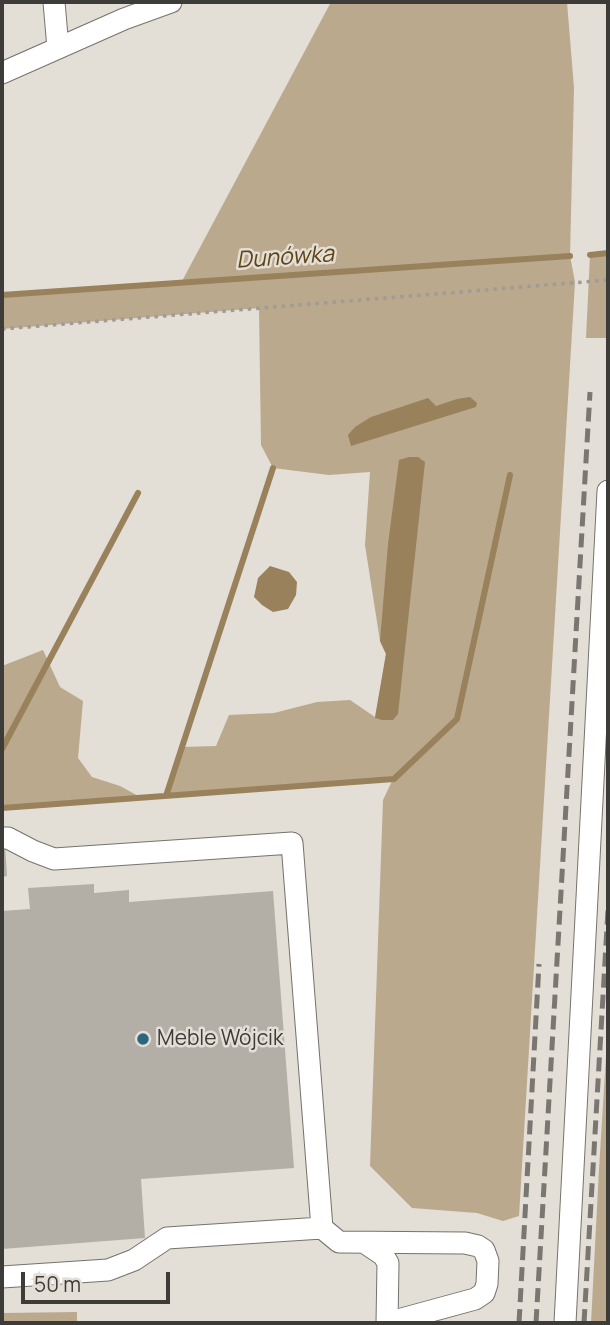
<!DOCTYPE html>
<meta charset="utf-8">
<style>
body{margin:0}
#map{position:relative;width:610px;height:1325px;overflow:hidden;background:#e3ded6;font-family:Manrope,sans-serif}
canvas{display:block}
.frame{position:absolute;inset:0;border:4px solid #3d3c38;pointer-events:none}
.scale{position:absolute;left:21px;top:1272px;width:149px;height:32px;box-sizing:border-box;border:4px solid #3d3c38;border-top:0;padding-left:9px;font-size:21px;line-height:24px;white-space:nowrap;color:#3d3c38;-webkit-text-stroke:5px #e3ded6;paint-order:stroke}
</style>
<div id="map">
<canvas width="610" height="1325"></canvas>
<div class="frame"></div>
<div class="scale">50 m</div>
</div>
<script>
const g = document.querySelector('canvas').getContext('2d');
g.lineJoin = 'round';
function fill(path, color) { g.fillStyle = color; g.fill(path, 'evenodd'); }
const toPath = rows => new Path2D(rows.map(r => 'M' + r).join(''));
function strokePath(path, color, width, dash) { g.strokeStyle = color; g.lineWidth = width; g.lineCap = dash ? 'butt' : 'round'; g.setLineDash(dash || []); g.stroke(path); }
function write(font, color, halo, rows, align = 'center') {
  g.font = font + ' Manrope,sans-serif'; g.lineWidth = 5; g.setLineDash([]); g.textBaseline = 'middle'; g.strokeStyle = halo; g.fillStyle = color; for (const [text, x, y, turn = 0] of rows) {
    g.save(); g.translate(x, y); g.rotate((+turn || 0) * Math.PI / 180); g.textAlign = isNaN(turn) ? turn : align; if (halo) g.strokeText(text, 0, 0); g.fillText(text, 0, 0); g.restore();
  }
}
fill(toPath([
 [331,2,567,2,574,88,570,256,575,282,519,1216,503,1221,477,1213,412,1208,370,1166,383,800,393,779,166,796,182,747,216,746,229,715,274,713,317,702,350,700,375,717,386,654,380,641,365,545,370,472,329,475,273,468,261,445,259,308,2,329,2,295,181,283],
 [608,253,608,338,586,338,590,255],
 [43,650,60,687,83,701,78,758,92,777,120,786,142,798,2,808,2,666],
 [608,1024,608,1323,591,1323,599,1169],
 [77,1312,77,1323,2,1323,2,1313]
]), '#bba98d');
fill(toPath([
 [470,397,477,403,476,407,351,446,348,435,355,427,371,417,428,398,436,406,457,399],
 [409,457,418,457,425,462,398,714,393,720,382,720,375,718,386,654,380,641,388,544,399,460],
 [270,566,289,572,297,582,296,595,288,609,273,612,262,605,254,597,258,578]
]), '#98815b');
strokePath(toPath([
 [590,255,608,253],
 [2,295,570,256],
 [2,749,138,493],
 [166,796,273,468],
 [2,808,394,779,457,719,510,475]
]), '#98815b', 6);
fill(toPath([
 [2,845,5,845,7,876,2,877],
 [94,884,94,893,129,890,129,902,273,891,294,1168,141,1179,145,1238,2,1249,2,911,30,909,28,888]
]), '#b3afa7');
const minor = toPath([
 [54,2,58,48],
 [2,73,124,19,171,2],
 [2,838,8,838,33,851,54,859,292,843,322,1228,339,1242,465,1243,478,1246,484,1250,488,1261,487,1284,484,1293,475,1299,387,1323],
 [365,1243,383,1255,388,1263,387,1323],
 [2,1277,108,1270,134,1260,167,1238,322,1228],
 [565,1323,608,491]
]);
strokePath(minor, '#77726c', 23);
strokePath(toPath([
 [2,329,608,280]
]), '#9f9b95', 3.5, [3.5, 5]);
strokePath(minor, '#fff', 21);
strokePath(toPath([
 [519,1323,539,964],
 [536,1323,590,392],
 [584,1323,608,910]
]), '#7a7772', 5, [14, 7]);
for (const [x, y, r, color] of [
 [143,1039,7,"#2d647f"]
]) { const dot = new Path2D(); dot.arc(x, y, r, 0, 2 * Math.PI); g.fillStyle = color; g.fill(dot); strokePath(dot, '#e3ded6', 2.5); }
write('21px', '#3d3c38', '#e3ded6', [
 ["Meble Wójcik",157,1039]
], 'left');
write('italic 23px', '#5f4516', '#e3ded6', [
 ["Dunówka",285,258,-4]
]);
</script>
